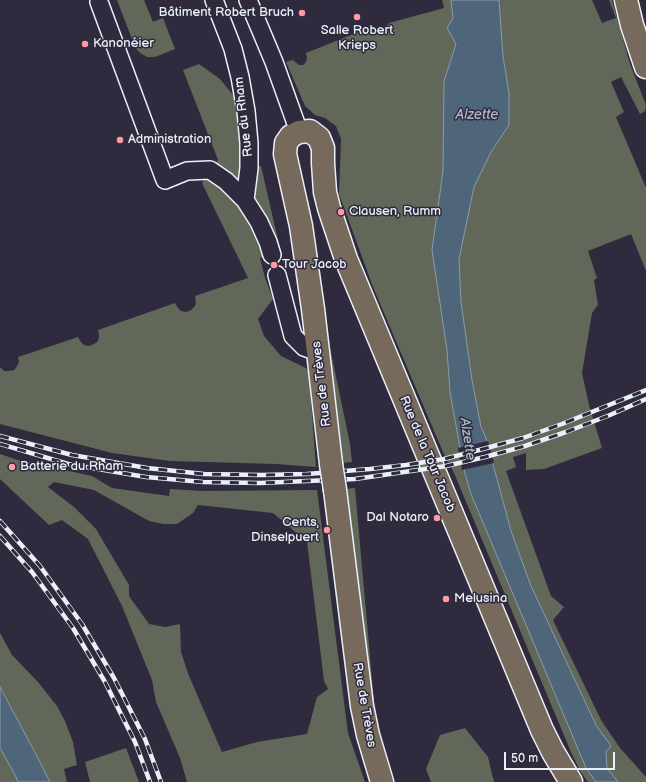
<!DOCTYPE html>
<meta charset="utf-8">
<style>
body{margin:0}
#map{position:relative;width:646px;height:782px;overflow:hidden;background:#2f2a3d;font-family:"Balsamiq Sans",sans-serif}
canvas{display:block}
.scale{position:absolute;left:504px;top:752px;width:111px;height:18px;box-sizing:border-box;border:2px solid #e8f1f8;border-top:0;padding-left:5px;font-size:12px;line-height:14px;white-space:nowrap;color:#e8f1f8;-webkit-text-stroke:3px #2f2a3d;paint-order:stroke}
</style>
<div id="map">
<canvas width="646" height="782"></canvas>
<div class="scale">50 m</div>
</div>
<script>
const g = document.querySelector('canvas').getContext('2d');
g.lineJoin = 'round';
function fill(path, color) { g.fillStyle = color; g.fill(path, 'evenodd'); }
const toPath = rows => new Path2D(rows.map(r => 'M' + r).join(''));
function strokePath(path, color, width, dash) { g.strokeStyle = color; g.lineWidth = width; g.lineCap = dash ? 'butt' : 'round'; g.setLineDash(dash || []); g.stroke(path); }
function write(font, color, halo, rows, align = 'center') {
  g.font = font + ' "Balsamiq Sans",sans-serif'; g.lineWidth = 3; g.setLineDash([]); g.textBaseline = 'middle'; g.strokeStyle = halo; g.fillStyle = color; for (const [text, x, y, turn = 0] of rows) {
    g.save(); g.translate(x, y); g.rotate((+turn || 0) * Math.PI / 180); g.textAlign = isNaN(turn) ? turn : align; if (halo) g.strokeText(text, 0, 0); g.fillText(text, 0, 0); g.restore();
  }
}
fill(toPath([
 [117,0,144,0,153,22,163,18,175,49,155,57,147,57,140,53,135,47],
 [442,0,451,0,453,18,447,28,456,44,444,81,443,171,432,250,447,350,450,392,464,470,471,494,586,768,596,782,588,782,580,771,571,752,454,473,443,452,373,287,339,194,341,139,336,126,325,118,315,115,305,106,286,62,293,60,299,65,303,65,306,62,307,58,306,53,366,29,372,33,386,27,389,23,444,8],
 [499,0,592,0,602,23,616,18,609,0,612,0,630,64,646,105,645,111,640,114,621,77,611,82,624,112,616,117,646,188,646,271,631,234,588,251,597,278,594,280,598,305,592,313,582,373,589,405,602,448,544,469,526,470,526,453,513,457,516,467,506,471,551,596,564,607,553,620,601,720,620,748,646,777,646,782,618,782,607,768,606,752,611,746,596,725,531,586,511,531,486,438,481,427,472,380,461,302,459,259,474,187,491,152,509,125,509,93,503,56],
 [199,64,220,79,246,111,250,168,261,166,281,253,260,258,265,278,273,299,258,319,264,336,281,356,306,368,309,373,316,467,276,464,170,461,112,453,0,424,0,367,4,371,9,371,14,370,17,366,19,362,18,357,78,337,81,342,84,345,89,346,94,344,98,341,99,336,98,330,175,303,178,308,181,311,186,312,191,310,195,306,196,302,195,296,248,278,202,183,218,160,183,70],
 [327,333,350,444,352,462,340,463],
 [0,454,18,460,92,476,112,488,169,496,170,489,203,491,317,490,348,733,365,782,187,782,180,758,156,702,152,680,122,606,88,539,62,520,49,525,0,479],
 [54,482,94,490,149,521,163,524,177,524,193,513,198,505,273,513,307,542,324,681,328,689,317,697,307,734,257,742,222,752,189,676,181,652,180,624,165,627,149,624,129,596,129,585,96,529,74,507,48,487],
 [355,488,375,713,372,714,344,489],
 [0,633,12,655,38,682,57,706,65,721,73,742,77,765,64,769,67,782,50,782,39,760,0,687],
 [465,728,488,757,494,782,431,782,426,769,440,735],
 [0,748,16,777,18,782,0,782],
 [126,748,139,782,90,782,85,762]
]), '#616759');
const water = toPath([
 [451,0,499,0,503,56,509,93,509,125,491,152,474,187,459,259,461,302,472,380,481,427,486,438,511,531,531,586,596,725,611,746,606,752,607,768,618,782,596,782,586,768,471,494,464,470,450,392,447,350,432,250,443,171,444,81,456,44,447,28,453,18,451,0],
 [0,687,39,760,50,782,18,782,16,777,0,748,0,687]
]);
fill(water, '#4f667a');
strokePath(water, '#8c9eac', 1);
fill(toPath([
 [488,441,494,463,462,470,458,448]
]), '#2f2a3d');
const street = toPath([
 [214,0,233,49,240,77,246,111,249,143,249,168,245,200],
 [248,0,274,62,299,132],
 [99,2,165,180,187,171,210,170,226,181,245,200,259,222,268,242,272,255],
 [277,275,293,336,304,347,318,352]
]);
const primary = toPath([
 [626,0,632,25,646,67],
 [331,464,313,309,301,226,285,154,286,143,291,136,299,132,310,131,319,138,323,148,323,163,325,192,329,208,346,259,542,730,553,752,571,782],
 [335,490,362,706,368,735,382,782]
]);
strokePath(street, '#e8f1f8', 20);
strokePath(primary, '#e8f1f8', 25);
strokePath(street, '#2f2a3d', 17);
strokePath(primary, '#77695c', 22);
const rail = toPath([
 [0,436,72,455,147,468,204,474,261,475,307,474,370,469,406,465,444,459,483,449,523,438,562,424,646,390],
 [0,444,68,464,146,477,203,482,260,483,355,479,446,466,485,457,525,446,566,432,610,415,646,399],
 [0,521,40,566,82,624,114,678,145,739,161,782],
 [0,536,32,572,73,628,105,682,135,742,150,782]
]);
strokePath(rail, '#e8f1f8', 4.5);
strokePath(rail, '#2f2a3d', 3, [9]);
const primaryBridge = toPath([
 [331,464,335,490]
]);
strokePath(primaryBridge, '#e8f1f8', 25, []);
strokePath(primaryBridge, '#77695c', 22);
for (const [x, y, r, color] of [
 [302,13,4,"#ff9aa2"],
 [357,17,4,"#ff9aa2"],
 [85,44,4,"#ff9aa2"],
 [120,140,4,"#ff9aa2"],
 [341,212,4,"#ff9aa2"],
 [274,265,4,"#ff9aa2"],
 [12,467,4,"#ff9aa2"],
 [437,518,4,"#ff9aa2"],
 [327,530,4,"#ff9aa2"],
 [446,599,4,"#ff9aa2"]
]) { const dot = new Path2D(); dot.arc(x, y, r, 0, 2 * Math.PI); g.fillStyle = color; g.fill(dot); strokePath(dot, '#2f2a3d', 1.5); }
write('13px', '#e8f1f8', '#2f2a3d', [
 ["Bâtiment Robert Bruch",294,13,"right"],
 ["Salle Robert",357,31,"center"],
 ["Krieps",357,46,"center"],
 ["Kanonéier",93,44],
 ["Administration",128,140],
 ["Clausen, Rumm",349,212],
 ["Tour Jacob",282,265],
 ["Batterie du Rham",20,467],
 ["Dal Notaro",429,518,"right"],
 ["Cents,",319,523,"right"],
 ["Dinselpuert",319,538,"right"],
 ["Melusina",454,599]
], 'left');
write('13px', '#e8f1f8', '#2f2a3d', [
 ["Rue du Rham",244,117,-97],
 ["Rue de Trèves",322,384,-97],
 ["Rue de la Tour Jacob",427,454,67],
 ["Rue de Trèves",364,705,80]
]);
write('italic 14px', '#abb9c6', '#2f2a3d', [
 ["Alzette",477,115],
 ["Alzette",467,439,81]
]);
</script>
